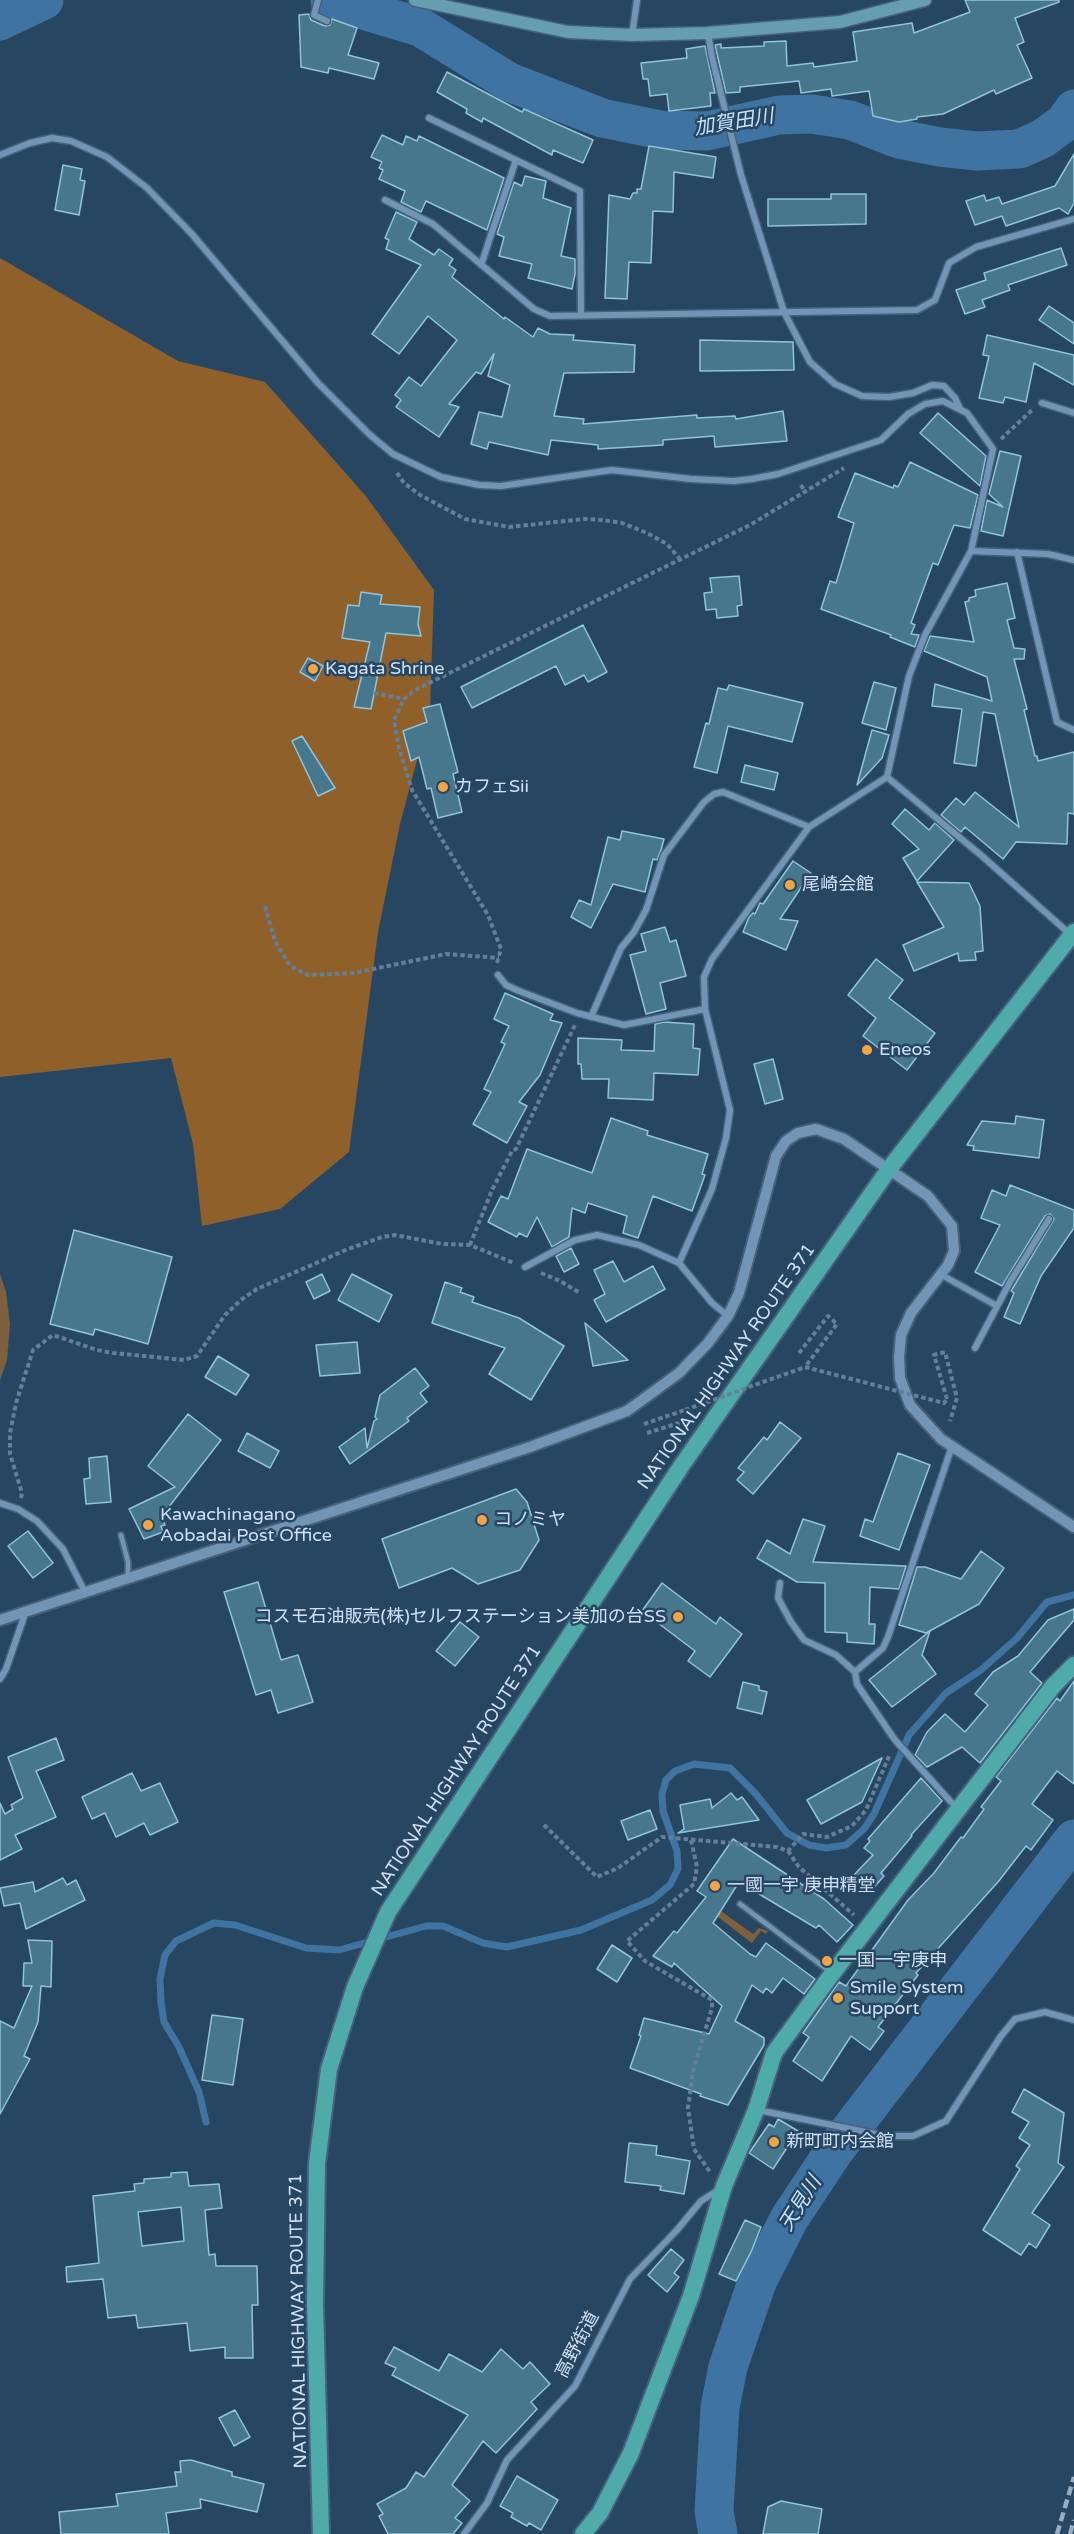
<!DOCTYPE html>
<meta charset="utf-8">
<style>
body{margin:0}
canvas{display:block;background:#274662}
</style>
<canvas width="1074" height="2534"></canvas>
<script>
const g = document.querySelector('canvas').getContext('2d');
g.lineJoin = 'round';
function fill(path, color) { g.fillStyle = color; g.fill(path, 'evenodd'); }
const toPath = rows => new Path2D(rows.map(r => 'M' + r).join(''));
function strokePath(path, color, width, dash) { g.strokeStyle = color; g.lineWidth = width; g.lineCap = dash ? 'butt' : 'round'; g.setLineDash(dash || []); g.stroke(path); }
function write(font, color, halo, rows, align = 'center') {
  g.font = font + ' "Varela Round","Noto Sans JP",sans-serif'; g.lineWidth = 5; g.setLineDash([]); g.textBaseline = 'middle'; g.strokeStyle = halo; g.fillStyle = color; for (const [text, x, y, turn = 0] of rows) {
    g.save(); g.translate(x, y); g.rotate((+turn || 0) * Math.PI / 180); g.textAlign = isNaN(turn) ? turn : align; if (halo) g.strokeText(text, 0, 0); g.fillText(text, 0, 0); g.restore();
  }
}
fill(toPath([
 [0,1274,6,1292,10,1324,7,1360,0,1380],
 [718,1909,753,1934,759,1928,768,1931,766,1934,761,1931,752,1943,714,1914]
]), '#7e603f');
fill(toPath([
 [0,258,178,361,265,382,365,495,434,590,430,711,400,824,378,932,349,1152,280,1209,202,1226,193,1144,171,1058,0,1077]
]), '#8f6029');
strokePath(toPath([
 [206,2122,199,2092,179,2047,164,2022,161,2002,160,1979,165,1955,176,1941,214,1923,235,1925,306,1948,339,1950,426,1926,443,1926,483,1943,507,1947,581,1930,652,1900,670,1885,678,1869,677,1851,663,1811,662,1794,666,1780,675,1771,694,1764,730,1768,755,1793,787,1833,809,1845,826,1848,846,1845,864,1829,874,1814,909,1735,946,1693,981,1670,1017,1638,1047,1602,1074,1595]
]), '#3f73a2', 7);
strokePath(toPath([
 [330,0,420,27,509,82,602,118,661,130,707,131,779,115,812,114,850,120,899,139,940,147,977,151,1019,149,1042,139,1064,123,1074,109],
 [0,21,44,0],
 [718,2534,714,2511,720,2407,728,2367,757,2282,789,2219,834,2151,1074,1839]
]), '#3f73a2', 39);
const building = toPath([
 [965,0,1059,0,1059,2,1015,18,1024,42,1017,45,1032,78,996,94,994,90,943,114,917,117,917,119,899,122,873,116,869,91,832,96,831,89,801,93,799,81,740,87,740,92,726,93,715,45,721,44,721,48,764,46,764,42,786,41,787,66,813,63,814,67,857,61,853,32,912,23,914,33,970,12,965,0],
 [309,14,311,20,325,26,330,25,332,19,357,28,348,55,379,63,374,79,329,68,328,73,301,67,299,15,309,14],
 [705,46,715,93,710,93,711,106,669,111,667,94,650,96,648,79,643,79,641,63,687,58,686,49,705,46],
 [447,72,522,112,524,109,593,140,583,163,553,150,552,155,483,118,482,122,466,113,467,109,437,92,447,72],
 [382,135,403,145,406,136,417,141,419,136,504,178,487,230,426,201,421,212,401,202,405,191,379,179,383,170,379,168,382,162,371,157,382,135],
 [649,146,716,157,713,178,674,172,673,212,653,211,651,263,629,262,627,299,605,298,609,195,630,199,633,193,637,193,637,189,641,189,649,146],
 [1074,154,1074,203,1068,214,1059,208,1006,226,1002,216,975,225,966,201,984,195,986,201,999,197,1002,204,1055,186,1074,154],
 [63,165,82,169,80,180,85,181,79,215,55,210,63,165],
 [525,176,546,181,543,198,571,208,561,256,575,259,575,274,572,289,528,278,532,264,499,256,504,237,497,234,514,182,522,186,525,176],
 [831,194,866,194,866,224,768,226,768,199,831,199,831,194],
 [396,212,417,222,409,239,434,255,439,249,453,259,449,265,456,270,452,277,504,319,505,317,533,337,538,328,550,334,574,335,573,340,635,345,634,372,564,373,554,416,584,419,583,424,697,415,697,418,735,416,736,419,783,411,787,441,715,447,714,436,663,440,663,445,598,449,598,445,551,440,548,455,489,442,487,449,471,444,479,412,502,417,510,385,488,376,494,354,481,374,476,372,449,404,459,407,439,437,396,407,401,400,395,395,409,377,421,386,457,340,428,316,399,354,372,334,421,265,386,249,389,240,385,238,396,212],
 [1061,248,1067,265,1008,285,1010,290,982,300,985,307,965,314,956,290,986,280,984,273,1061,248],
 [1049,306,1074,323,1074,344,1039,320,1049,306],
 [987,335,1074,355,1074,385,1034,363,1026,402,1005,397,1003,403,979,398,989,356,983,355,987,335],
 [700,340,793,342,794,370,700,371,700,340],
 [938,413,986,456,980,486,920,433,938,413],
 [1000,451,1021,456,1003,536,981,531,987,500,1003,507,989,494,1000,451],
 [910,462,978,495,970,528,954,525,938,565,933,563,911,623,915,625,911,634,919,635,915,647,890,637,891,635,821,609,830,581,836,583,854,523,838,517,855,473,893,488,894,485,898,487,910,462],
 [739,576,742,605,737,606,738,616,717,618,716,609,706,610,704,593,712,592,710,578,739,576],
 [1007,583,1015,618,1007,620,1014,648,1025,649,1024,659,1014,659,1027,709,1024,710,1035,756,1037,756,1038,761,1074,752,1074,814,1068,813,1067,844,1016,842,1003,859,965,827,961,832,941,815,956,798,964,805,975,792,1019,827,995,714,983,712,976,766,954,763,962,709,932,706,935,684,992,701,987,677,924,651,930,636,974,642,965,602,969,601,969,598,976,596,975,590,1007,583],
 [361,592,382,595,380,604,420,607,418,624,421,636,386,633,371,709,354,707,370,642,342,638,348,605,359,606,361,592],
 [583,625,607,672,588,682,584,675,565,685,556,666,472,708,461,687,583,625],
 [308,658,323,666,315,681,300,672,308,658],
 [874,682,896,688,886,730,862,723,874,682],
 [729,685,803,703,792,742,728,726,717,773,694,767,706,723,709,724,718,688,727,690,729,685],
 [440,704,458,772,453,774,462,812,438,818,431,788,427,789,419,757,411,761,403,731,427,722,423,708,440,704],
 [872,730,889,735,882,758,857,785,872,730],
 [302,736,335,788,318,796,292,741,302,736],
 [745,765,778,773,774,790,741,782,745,765],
 [905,809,929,830,935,823,954,840,917,881,903,858,919,849,892,824,905,809],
 [622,831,664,839,661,850,657,860,653,859,645,892,613,884,591,928,571,917,579,900,591,905,608,837,620,840,622,831],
 [793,861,811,873,780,919,798,921,786,950,743,932,749,917,753,913,755,914,760,903,763,904,793,861],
 [917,882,969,883,980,906,983,951,975,952,976,960,959,961,958,953,914,971,903,945,944,927,917,882],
 [665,927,670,942,676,940,686,976,660,983,666,1009,646,1014,630,955,646,951,641,934,665,927],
 [876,959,903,980,889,998,935,1033,907,1070,863,1036,876,1018,848,995,876,959],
 [505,993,553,1014,550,1020,562,1023,540,1075,519,1102,527,1106,507,1143,473,1124,491,1092,484,1089,505,1044,501,1042,509,1026,494,1019,505,993],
 [664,1022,694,1024,693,1048,700,1049,698,1075,654,1073,653,1100,608,1098,609,1079,582,1079,581,1064,578,1064,578,1038,622,1040,621,1050,654,1051,655,1024,664,1022],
 [773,1059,783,1099,765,1104,754,1064,773,1059],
 [1016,1116,1044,1120,1039,1158,973,1150,974,1146,967,1145,982,1121,1015,1124,1016,1116],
 [611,1118,648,1131,647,1135,708,1154,702,1174,705,1175,692,1211,653,1196,638,1238,623,1233,627,1216,588,1203,585,1213,572,1208,569,1237,552,1247,537,1217,527,1237,519,1233,517,1237,488,1222,501,1196,508,1199,527,1149,592,1173,611,1118],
 [1010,1185,1074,1210,1074,1228,1041,1276,1020,1324,1004,1317,1014,1293,1011,1291,1054,1219,1050,1214,1045,1216,1002,1286,975,1272,1000,1225,981,1218,992,1190,1006,1196,1010,1185],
 [74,1230,172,1257,148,1344,95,1329,93,1335,50,1324,74,1230],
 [571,1248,579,1264,564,1272,556,1256,571,1248],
 [613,1261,624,1282,653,1266,665,1289,606,1322,594,1300,605,1294,594,1270,613,1261],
 [322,1274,330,1291,314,1299,306,1282,322,1274],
 [352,1274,392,1295,379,1322,338,1300,352,1274],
 [445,1282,462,1288,460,1292,474,1297,472,1302,519,1318,564,1346,531,1400,489,1374,505,1348,432,1323,445,1282],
 [585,1323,628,1360,593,1366,585,1323],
 [357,1342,360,1373,320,1376,316,1345,357,1342],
 [218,1356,249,1375,236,1395,205,1377,218,1356],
 [415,1368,429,1386,420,1393,427,1402,407,1418,409,1421,350,1464,339,1447,365,1428,367,1448,374,1421,377,1419,375,1417,380,1395,415,1368],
 [188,1414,221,1440,168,1508,170,1513,162,1517,165,1525,161,1526,163,1532,144,1539,129,1509,175,1487,148,1466,188,1414],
 [780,1422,801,1438,753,1494,737,1480,744,1472,738,1468,764,1437,767,1440,780,1422],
 [247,1433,279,1451,270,1468,238,1451,247,1433],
 [898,1453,930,1465,899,1550,860,1536,865,1519,873,1522,898,1453],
 [107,1456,111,1502,86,1504,84,1479,90,1478,89,1458,107,1456],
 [516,1489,527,1502,539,1540,520,1570,478,1584,452,1568,399,1588,382,1539,516,1489],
 [803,1519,825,1526,813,1562,906,1566,899,1589,870,1587,869,1624,875,1624,874,1644,847,1642,847,1633,825,1632,825,1583,797,1582,757,1558,767,1540,790,1554,803,1519],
 [28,1531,53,1563,33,1578,8,1546,28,1531],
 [981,1551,1004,1568,979,1604,926,1633,899,1625,917,1567,925,1567,961,1579,981,1551],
 [258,1582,281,1660,298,1655,313,1702,278,1713,271,1690,256,1695,224,1592,258,1582],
 [662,1583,716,1624,720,1617,742,1634,710,1677,688,1661,695,1651,642,1611,662,1583],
 [1074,1609,1074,1620,1030,1672,1042,1683,980,1763,962,1747,927,1767,915,1755,927,1732,945,1714,965,1732,988,1705,975,1694,993,1672,1018,1656,1048,1620,1074,1609],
 [460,1622,479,1637,455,1666,436,1651,460,1622],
 [930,1631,922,1655,936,1674,892,1707,869,1680,930,1631],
 [1074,1681,1074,1784,1057,1771,1032,1804,1053,1820,1031,1850,1026,1846,998,1882,916,1973,918,1975,878,2027,884,2031,870,2050,851,2036,822,2081,793,2061,809,2037,803,2033,839,1982,846,1986,908,1900,934,1873,961,1837,963,1838,984,1809,981,1807,1001,1781,996,1777,1057,1698,1060,1701,1074,1681],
 [743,1682,759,1686,759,1690,767,1692,762,1714,737,1708,743,1682],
 [56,1738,64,1760,36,1771,56,1817,15,1835,22,1849,0,1860,0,1803,5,1814,13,1809,11,1805,23,1798,8,1757,56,1738],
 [882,1758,862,1802,821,1824,807,1800,882,1758],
 [132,1773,141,1791,160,1783,178,1822,150,1835,144,1823,116,1837,105,1813,92,1819,82,1797,132,1773],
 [921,1778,942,1801,911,1835,912,1836,881,1873,884,1876,869,1893,852,1877,873,1855,864,1848,870,1841,868,1839,921,1778],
 [731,1793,737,1800,742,1797,759,1820,678,1833,684,1829,680,1805,710,1799,712,1808,731,1793],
 [650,1810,657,1829,628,1840,621,1821,650,1810],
 [733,1839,824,1899,853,1925,837,1942,819,1925,816,1928,739,1882,713,1923,750,1954,756,1957,766,1943,815,1979,804,1994,783,1978,772,1993,766,1988,763,1993,752,1985,735,2021,764,2038,764,2045,728,2105,700,2096,701,2094,630,2068,641,2036,639,2035,644,2018,709,2034,722,2006,674,1963,672,1967,653,1956,674,1931,677,1933,706,1897,697,1891,733,1839],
 [63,1878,67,1885,76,1880,85,1900,26,1929,20,1903,4,1906,0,1888,33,1882,35,1892,63,1878],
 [28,1940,52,1941,51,1987,41,1986,38,2022,24,2056,30,2059,0,2114,0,2021,14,2028,32,1986,23,1986,24,1963,32,1963,28,1940],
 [612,1945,632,1958,617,1982,597,1969,612,1945],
 [212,2015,243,2019,233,2085,202,2080,212,2015],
 [1024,2089,1064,2113,1058,2163,1064,2167,1032,2213,1050,2225,1036,2248,1029,2243,1021,2255,983,2230,1020,2169,1016,2166,1030,2145,1019,2138,1029,2122,1012,2112,1024,2089],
 [778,2119,798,2131,773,2169,749,2153,769,2124,774,2127,778,2119],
 [629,2143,657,2146,656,2155,690,2161,684,2194,660,2190,661,2186,625,2182,629,2143],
 [187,2172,189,2186,219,2184,222,2208,205,2210,209,2255,215,2254,216,2266,257,2266,258,2305,252,2305,253,2358,225,2358,225,2347,190,2351,187,2323,138,2328,136,2315,108,2318,103,2279,67,2282,66,2267,99,2263,93,2196,135,2191,134,2184,144,2183,144,2179,171,2177,171,2173,187,2172],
 [181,2207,184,2241,142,2246,138,2212,181,2207],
 [745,2220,761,2227,751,2252,736,2281,719,2274,745,2220],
 [671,2249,684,2260,674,2273,679,2277,667,2292,648,2275,671,2249],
 [394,2347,439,2371,449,2354,482,2372,501,2349,523,2369,530,2362,550,2384,531,2402,537,2409,496,2453,483,2441,452,2485,470,2501,455,2518,462,2523,453,2534,388,2534,379,2516,383,2514,377,2504,406,2488,416,2472,424,2477,468,2415,392,2375,396,2368,385,2363,394,2347],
 [235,2410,250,2437,234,2446,219,2418,235,2410],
 [191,2460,232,2472,232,2476,264,2484,257,2512,200,2499,201,2508,166,2513,169,2534,61,2534,59,2512,118,2506,116,2494,177,2486,175,2472,181,2472,180,2461,191,2460],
 [517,2476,558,2500,541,2530,529,2523,527,2526,511,2517,513,2513,500,2506,517,2476],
 [781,2501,822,2509,818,2534,763,2534,768,2507,781,2501]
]);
fill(building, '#47778c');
strokePath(building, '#91c3d9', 1.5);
const service = toPath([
 [121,1535,128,1562,128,1578],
 [740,1904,829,1971]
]);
const minor = toPath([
 [318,0,314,15,327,21],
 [708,33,712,57,741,175,784,312,810,362,835,384,862,396,889,397,913,393,932,385,944,386,955,398,960,409],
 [632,35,637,0],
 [429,118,580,191,581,315],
 [0,155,30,143,52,138,71,141,107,157,147,188,191,233,318,383,369,434,393,454,441,477,479,485,501,486,612,470,691,479,734,481,752,479,778,474,881,440,908,414,925,404,943,401,967,413,993,449,971,551,925,635,909,676,887,777,982,856,1071,935],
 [385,200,433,224,534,309,550,316,917,310,935,300,949,263,976,247,1074,219],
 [481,265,516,160],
 [1042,403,1074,413],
 [971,551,1048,554,1074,560],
 [1017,552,1057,722,1074,730],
 [498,975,506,985,519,991,577,1013,624,1025,705,1009,730,1110,726,1138,712,1189,679,1263,712,1303,728,1316],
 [705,1009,704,977,712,959,809,827,887,777],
 [591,1017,621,948,634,932,646,910,664,855,704,802,714,794,723,792,809,827],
 [525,1267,575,1240,597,1235,639,1245,679,1263],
 [940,1274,997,1306],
 [975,1348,1010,1282,1049,1219],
 [0,1503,18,1509,37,1521,63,1549,85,1592],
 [780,1583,778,1598,791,1622,804,1640,836,1655,855,1672,857,1684,867,1699,895,1740,951,1802,959,1807],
 [855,1672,883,1648,888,1637,952,1446],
 [0,1679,6,1669,26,1611],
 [758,2110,886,2136,913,2136,946,2121,1001,2036,1015,2019,1045,2012,1074,2020],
 [464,2534,487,2503,507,2460,575,2386,630,2279,677,2230,701,2201,720,2189]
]);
const tertiary = toPath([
 [0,1620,530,1447,627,1411,679,1373,708,1343,728,1316,739,1293,776,1156,786,1141,798,1133,816,1129,844,1139,928,1196,952,1226,954,1251,948,1265,911,1313,901,1335,899,1357,900,1378,910,1405,941,1439,1074,1527]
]);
const secondary = toPath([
 [415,0,568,32,632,35,708,33,840,22,925,0]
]);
const trunk = toPath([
 [321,2534,315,2304,317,2163,329,2069,355,1987,388,1912,682,1465,889,1169,1074,932],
 [583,2534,600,2513,631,2453,691,2296,724,2186,756,2110,774,2053,832,1974,960,1807,1053,1686,1074,1665]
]);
strokePath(service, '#46627a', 8);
strokePath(minor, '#46627a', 9);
strokePath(tertiary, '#46627a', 14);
strokePath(secondary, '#46627a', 15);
strokePath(trunk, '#46627a', 20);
strokePath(toPath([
 [1001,439,1033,409],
 [397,473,404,483,420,495,465,519,509,527,584,519,603,520,622,523,647,533,667,544,680,559],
 [801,485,805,492],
 [374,693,404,699],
 [265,906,275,941,290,966,308,975,354,973,446,954,499,958],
 [497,963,501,949,488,915,412,790,399,748,394,720,404,699,415,690,750,525,844,468],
 [470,1245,492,1190,512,1151,516,1149,575,1025],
 [541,1273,560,1281,580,1293],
 [799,1353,828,1316,837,1324,805,1367],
 [947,1399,934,1355,945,1352,957,1398,950,1421],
 [644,1424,685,1410],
 [647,1433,685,1421],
 [21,1498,22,1493,10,1454,10,1433,16,1403,33,1350,53,1335,97,1350,113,1353,184,1360,197,1356,225,1315,241,1300,257,1289,348,1249,382,1237,395,1235,442,1244,470,1245,514,1263],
 [544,1825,597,1877,618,1868,662,1837,777,1847,788,1851,803,1834,827,1837,852,1826,866,1810,890,1754],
 [691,1840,697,1867,694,1884,627,1941,645,1961,712,2000,712,2008,693,2071,688,2108,694,2149,710,2172],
 [788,1851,799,1867,854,1915]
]), '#657f97', 4, [4.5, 3]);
strokePath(service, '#7395b5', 4.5);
strokePath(minor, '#7395b5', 6);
strokePath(tertiary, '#7395b5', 10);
strokePath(secondary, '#669db1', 12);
strokePath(trunk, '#4faaaa', 16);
strokePath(toPath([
 [1057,2534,1074,2477],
 [1070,2534,1074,2520]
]), '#97adc2', 4.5, [9, 4.5]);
strokePath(toPath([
 [685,1410,805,1367,944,1403,947,1399]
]), '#657f97', 4, [4.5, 3]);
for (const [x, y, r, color] of [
 [313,669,6,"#f3a443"],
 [443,787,6,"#f3a443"],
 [790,885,6,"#f3a443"],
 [867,1050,6,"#f3a443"],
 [482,1520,6,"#f3a443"],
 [148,1525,6,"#f3a443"],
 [678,1617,6,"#f3a443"],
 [715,1886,6,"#f3a443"],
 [827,1961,6,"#f3a443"],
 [838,1998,6,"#f3a443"],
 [774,2142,6,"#f3a443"]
]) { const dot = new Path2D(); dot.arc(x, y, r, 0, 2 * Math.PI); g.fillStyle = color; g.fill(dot); strokePath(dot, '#274662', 2); }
write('18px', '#cfe0f2', '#274662', [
 ["Kagata Shrine",325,669],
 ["カフェSii",455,787],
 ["尾崎会館",802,885],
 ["Eneos",879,1050],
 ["Kawachinagano",160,1515],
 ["Aobadai Post Office",160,1536],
 ["コノミヤ",494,1520],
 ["コスモ石油販売(株)セルフステーション美加の台SS",666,1617,"right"],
 ["一國一宇 庚申精堂",727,1886],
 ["一国一宇庚申",839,1961],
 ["Smile System",850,1988],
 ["Support",850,2009],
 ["新町町内会館",786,2142]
], 'left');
write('18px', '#cfe0f2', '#274662', [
 ["NATIONAL HIGHWAY ROUTE 371",727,1367,-55],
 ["NATIONAL HIGHWAY ROUTE 371",457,1771,-57],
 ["NATIONAL HIGHWAY ROUTE 371",299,2321,-91],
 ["高野街道",578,2345,-62]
]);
write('italic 20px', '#c5e2fe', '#274662', [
 ["加賀田川",734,123,-9],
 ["天見川",801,2204,-58]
]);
</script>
